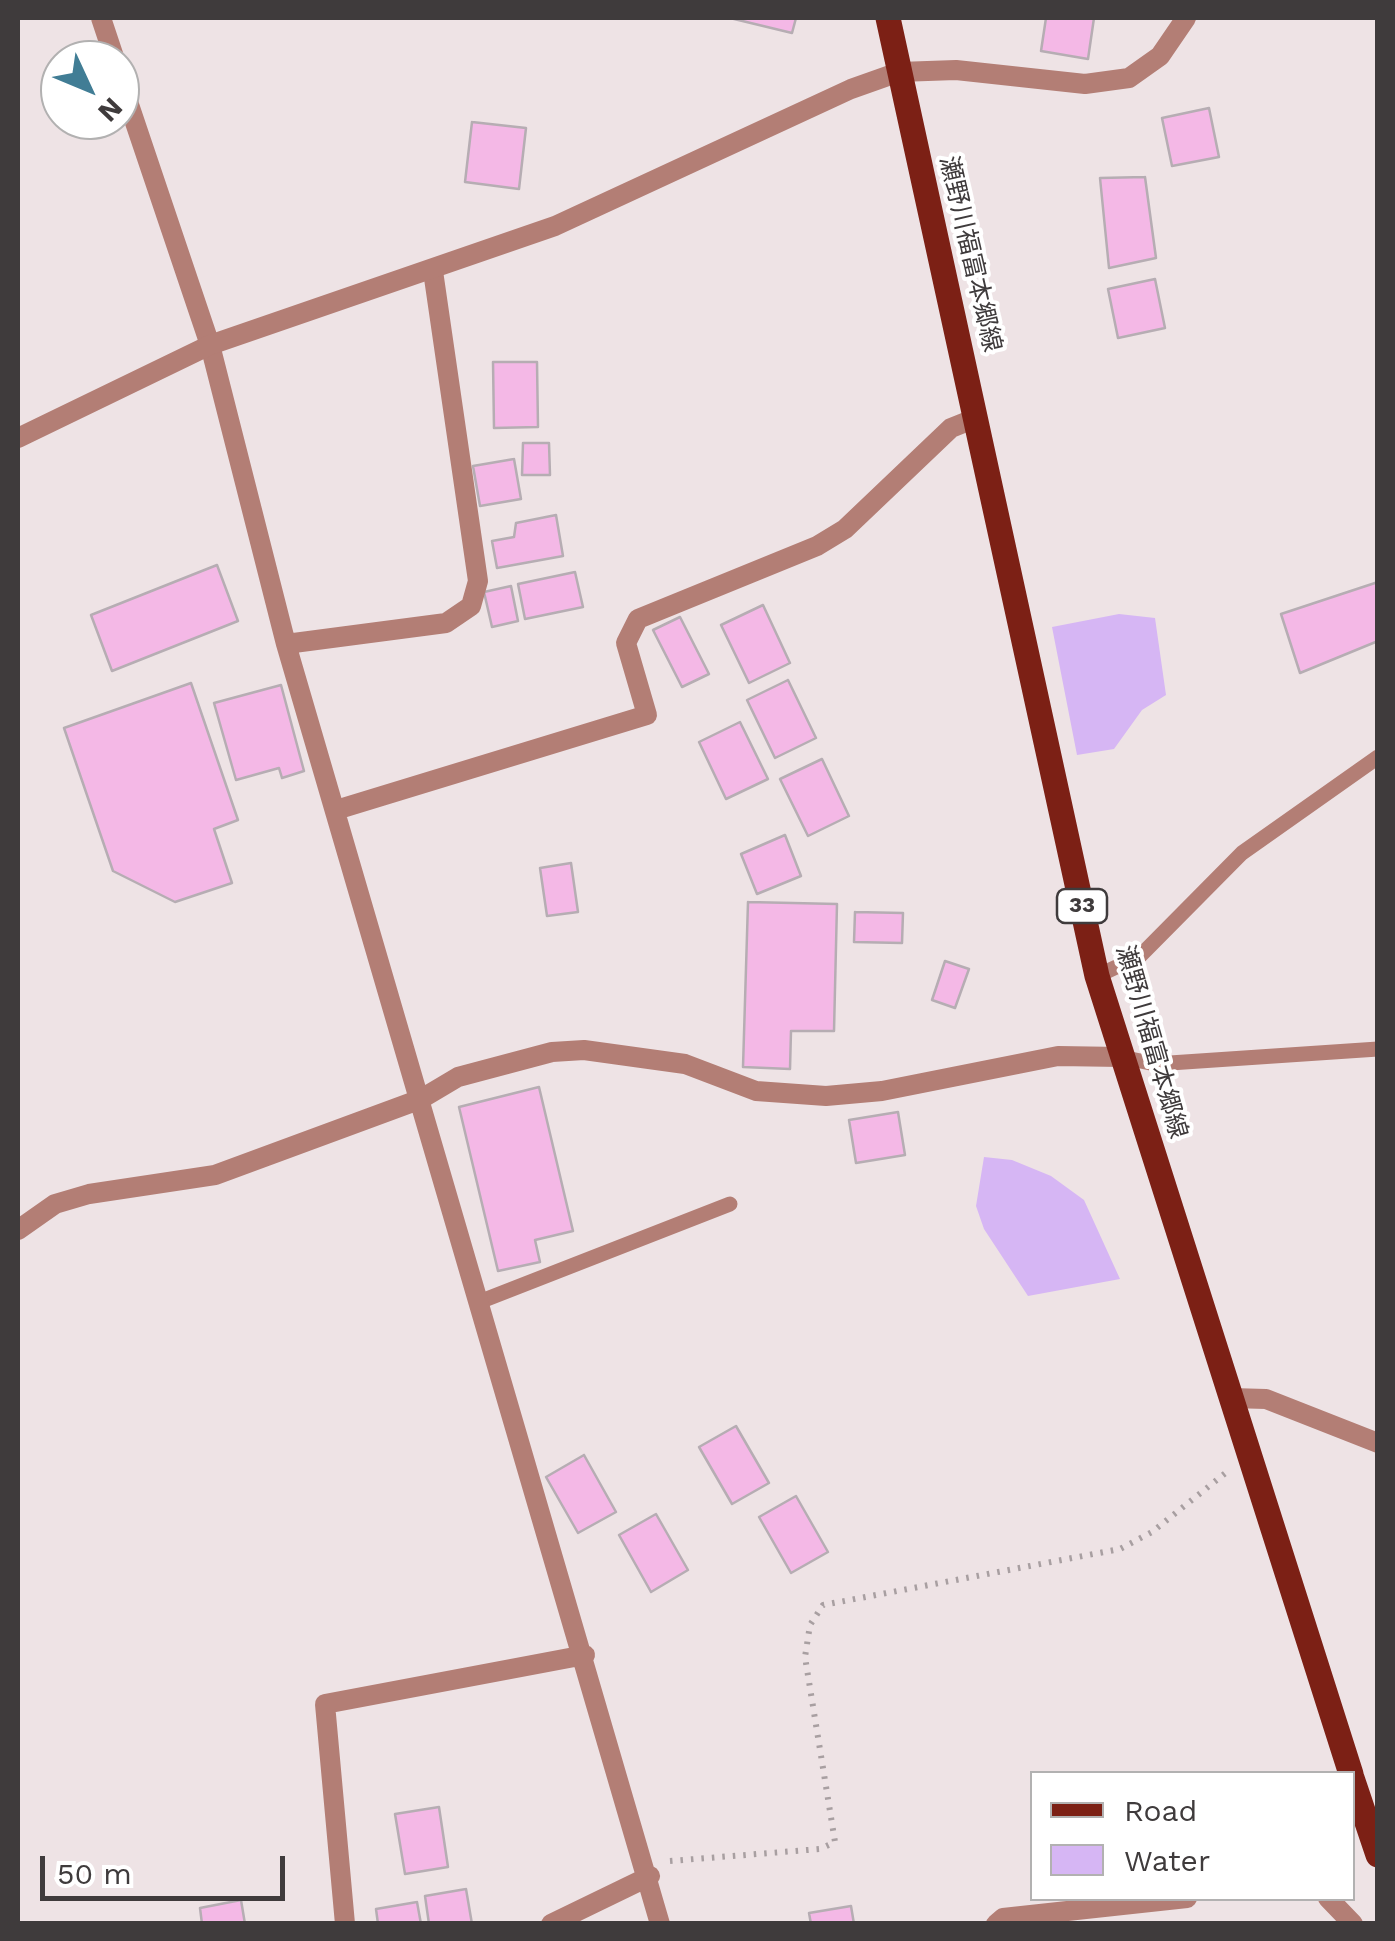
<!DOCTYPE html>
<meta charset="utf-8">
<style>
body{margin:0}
#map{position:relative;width:1395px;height:1941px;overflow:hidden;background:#eee3e5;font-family:"Work Sans",sans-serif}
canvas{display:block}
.frame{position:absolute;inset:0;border:20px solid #3f3b3c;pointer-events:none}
.legend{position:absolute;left:1030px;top:1771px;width:325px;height:130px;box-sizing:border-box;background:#fff;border:2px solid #b2b1b1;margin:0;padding:12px 18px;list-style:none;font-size:30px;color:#3f3b3c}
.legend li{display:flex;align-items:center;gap:20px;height:50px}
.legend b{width:50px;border:2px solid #b2b1b1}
.north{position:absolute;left:40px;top:40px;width:100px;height:100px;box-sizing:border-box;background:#fff;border:2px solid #b2b1b1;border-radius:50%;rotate:134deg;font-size:28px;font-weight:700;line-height:40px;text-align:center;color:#3f3b3c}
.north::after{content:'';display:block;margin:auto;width:35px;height:45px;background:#417d95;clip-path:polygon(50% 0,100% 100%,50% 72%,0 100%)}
.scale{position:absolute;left:40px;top:1856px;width:245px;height:45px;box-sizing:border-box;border:5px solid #3f3b3c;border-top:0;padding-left:12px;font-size:30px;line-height:35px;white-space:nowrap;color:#3f3b3c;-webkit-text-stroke:8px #fff;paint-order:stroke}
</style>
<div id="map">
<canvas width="1395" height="1941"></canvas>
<div class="frame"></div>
<ul class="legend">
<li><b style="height:12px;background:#7c2015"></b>Road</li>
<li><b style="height:28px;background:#d6b6f4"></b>Water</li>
</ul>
<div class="north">N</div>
<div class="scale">50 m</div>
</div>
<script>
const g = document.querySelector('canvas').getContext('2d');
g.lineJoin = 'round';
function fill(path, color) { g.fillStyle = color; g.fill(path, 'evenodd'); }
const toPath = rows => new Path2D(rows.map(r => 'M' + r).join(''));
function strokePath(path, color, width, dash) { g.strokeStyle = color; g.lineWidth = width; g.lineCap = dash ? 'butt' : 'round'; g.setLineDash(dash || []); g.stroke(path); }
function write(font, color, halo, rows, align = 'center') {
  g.font = font + ' "Work Sans","Noto Sans JP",sans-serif'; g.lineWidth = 8; g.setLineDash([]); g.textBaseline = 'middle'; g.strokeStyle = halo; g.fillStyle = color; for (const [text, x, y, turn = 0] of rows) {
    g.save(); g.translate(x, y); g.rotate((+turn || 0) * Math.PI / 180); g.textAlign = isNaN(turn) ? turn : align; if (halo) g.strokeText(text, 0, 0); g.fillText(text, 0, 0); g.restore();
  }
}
fill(toPath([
 [1119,614,1155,618,1166,695,1142,710,1114,749,1077,755,1052,627],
 [984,1157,1012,1160,1051,1176,1084,1200,1120,1279,1028,1296,984,1229,976,1206]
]), '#d6b6f4');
const building = toPath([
 [730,18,796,18,792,33,730,18],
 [1046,18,1094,18,1088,59,1041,51,1046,18],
 [1209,108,1219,157,1172,166,1162,118,1209,108],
 [472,122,526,128,519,189,465,182,472,122],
 [1145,177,1156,258,1109,268,1100,178,1145,177],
 [1155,279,1165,328,1118,338,1108,289,1155,279],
 [493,362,537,362,538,427,494,428,493,362],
 [523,443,549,443,550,475,522,475,523,443],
 [514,459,521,499,480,506,473,466,514,459],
 [556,515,563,556,497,568,492,541,514,537,516,523,556,515],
 [217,565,238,621,112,671,91,615,217,565],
 [575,572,583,607,525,619,518,584,575,572],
 [1378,582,1378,641,1300,673,1281,614,1378,582],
 [511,586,518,621,492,627,484,592,511,586],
 [763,605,790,663,749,683,721,625,763,605],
 [680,617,709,674,682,687,653,630,680,617],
 [788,680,816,738,775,758,747,700,788,680],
 [191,683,238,820,214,829,232,883,175,902,113,871,64,728,191,683],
 [281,685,304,771,282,778,279,768,236,780,214,703,281,685],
 [740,722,768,779,726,799,699,742,740,722],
 [822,759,849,816,808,836,780,779,822,759],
 [785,835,801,876,757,894,741,854,785,835],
 [571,863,578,912,547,916,540,868,571,863],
 [748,902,837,904,834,1031,791,1031,790,1069,743,1067,748,902],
 [855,912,903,913,902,943,854,942,855,912],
 [945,961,969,969,955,1008,932,1000,945,961],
 [539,1087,573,1231,535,1240,540,1262,498,1271,459,1107,539,1087],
 [898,1112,905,1155,856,1163,849,1120,898,1112],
 [736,1426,769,1483,732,1504,699,1447,736,1426],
 [584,1455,616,1512,578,1533,546,1477,584,1455],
 [796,1496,828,1552,791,1573,759,1517,796,1496],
 [656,1514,688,1570,651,1592,619,1535,656,1514],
 [439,1807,448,1867,405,1874,395,1814,439,1807],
 [466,1889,472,1924,429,1924,425,1896,466,1889],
 [241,1900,245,1924,202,1924,200,1908,241,1900],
 [417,1902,421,1924,378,1924,376,1909,417,1902],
 [851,1906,854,1924,811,1924,809,1913,851,1906]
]);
fill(building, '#f4b8e6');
strokePath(building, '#b6adb3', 2.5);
strokePath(toPath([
 [670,1861,820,1849,835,1842,805,1657,810,1625,823,1605,1120,1549,1152,1532,1228,1471]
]), '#a89fa1', 6, [2.5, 8]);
strokePath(toPath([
 [1097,976,1140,956,1242,853,1378,757],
 [1121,1057,1155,1064,1378,1049],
 [479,1302,730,1204]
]), '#b37e75', 15);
strokePath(toPath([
 [101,18,115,60],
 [120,78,210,345,286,644,660,1924],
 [286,644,446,623,471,606,478,581,433,271],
 [336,810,647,715,626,643,638,619,817,546,845,529,951,428,976,418],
 [18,1230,55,1204,89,1194,215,1175,421,1099,458,1077,552,1052,584,1050,685,1064,756,1091,826,1096,882,1091,1058,1056,1121,1057],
 [1231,1398,1266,1399,1378,1443],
 [1328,1898,1353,1924],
 [345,1924,325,1704,585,1655],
 [551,1924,650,1876],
 [996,1924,1003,1918,1187,1898]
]), '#b37e75', 20);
strokePath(toPath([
 [18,438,210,345,555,226,851,89,899,72,956,70,1085,84,1129,78,1160,56,1186,18]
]), '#b37e75', 20);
strokePath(toPath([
 [888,18,1097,976,1351,1774],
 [1352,1778,1378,1855]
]), '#7c2015', 25);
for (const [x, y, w] of [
 [1082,906,50]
]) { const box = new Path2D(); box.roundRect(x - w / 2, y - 17, w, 34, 8); g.fillStyle = '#fff'; g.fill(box); strokePath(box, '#3f3b3c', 2.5); }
write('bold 22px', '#3f3b3c', null, [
 ["33",1082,906]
]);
write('25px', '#3f3b3c', '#fff', [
 ["瀬野川福富本郷線",970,254,77],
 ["瀬野川福富本郷線",1151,1042,74]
]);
</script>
